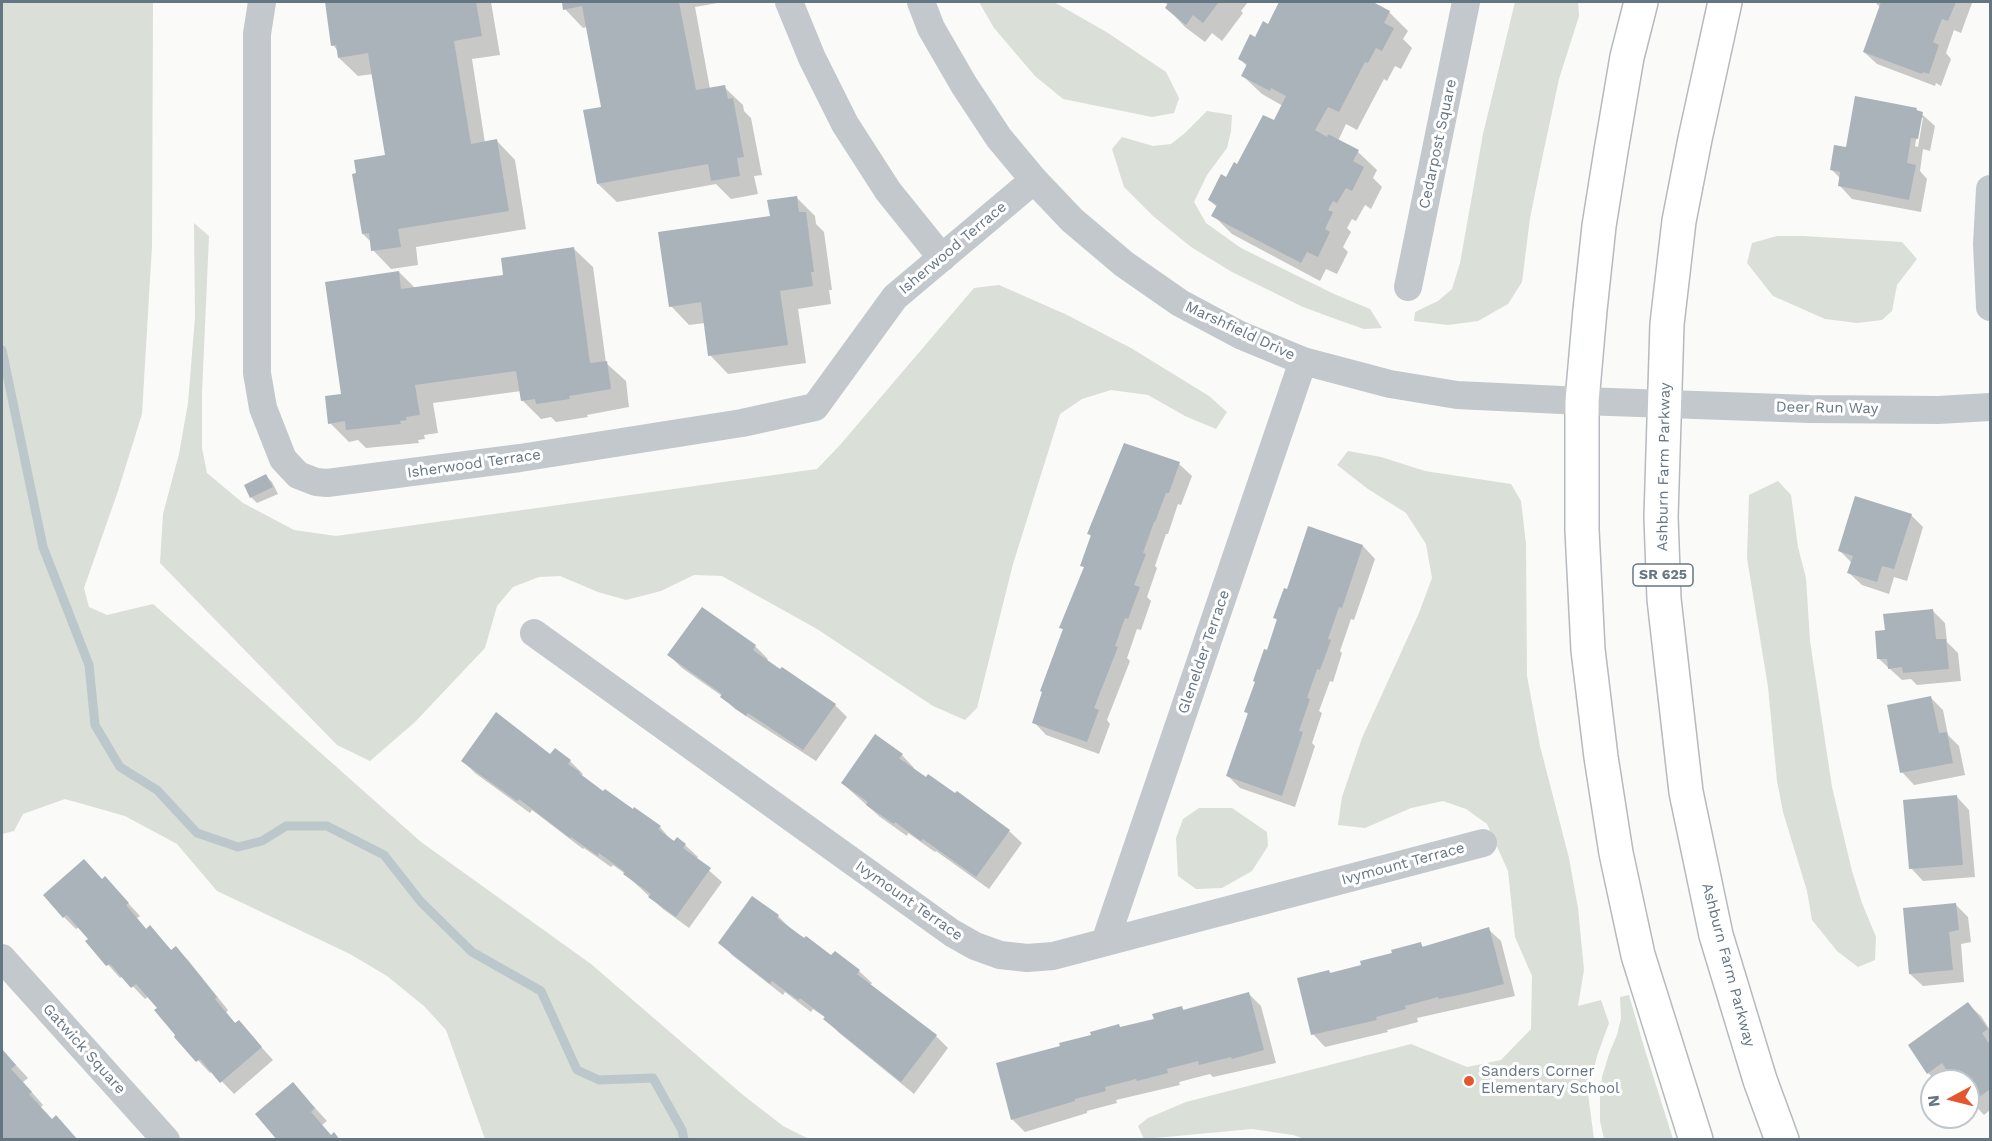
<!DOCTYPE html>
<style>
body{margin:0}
#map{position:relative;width:1992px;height:1141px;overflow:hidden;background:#fafaf8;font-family:"Work Sans",sans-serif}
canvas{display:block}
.frame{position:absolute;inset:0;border:3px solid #657683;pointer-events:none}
.north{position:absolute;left:1920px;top:1069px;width:60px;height:60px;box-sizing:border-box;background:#fff;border:2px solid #c1c8cd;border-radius:50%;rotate:263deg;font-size:16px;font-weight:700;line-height:24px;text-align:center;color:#657683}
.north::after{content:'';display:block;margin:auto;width:21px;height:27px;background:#e4572e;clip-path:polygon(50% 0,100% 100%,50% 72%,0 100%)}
</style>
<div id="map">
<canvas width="1992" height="1141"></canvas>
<div class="frame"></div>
<div class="north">N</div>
</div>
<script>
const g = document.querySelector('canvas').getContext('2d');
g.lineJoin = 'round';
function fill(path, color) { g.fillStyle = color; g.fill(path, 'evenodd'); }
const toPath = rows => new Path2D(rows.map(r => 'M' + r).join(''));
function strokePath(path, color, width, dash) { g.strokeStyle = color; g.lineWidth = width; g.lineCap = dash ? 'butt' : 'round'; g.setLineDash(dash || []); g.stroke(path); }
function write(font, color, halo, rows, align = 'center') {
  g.font = font + ' "Work Sans",sans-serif'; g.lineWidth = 6; g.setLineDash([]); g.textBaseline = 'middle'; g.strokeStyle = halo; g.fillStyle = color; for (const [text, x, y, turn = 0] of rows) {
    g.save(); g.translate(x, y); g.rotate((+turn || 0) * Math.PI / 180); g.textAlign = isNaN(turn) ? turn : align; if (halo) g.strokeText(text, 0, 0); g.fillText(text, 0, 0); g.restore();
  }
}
fill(toPath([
 [2,2,153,2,152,246,142,414,118,491,84,588,89,607,107,615,153,604,421,842,591,964,743,1095,783,1126,809,1139,485,1139,446,1030,424,1006,387,976,350,954,217,891,177,844,125,816,65,799,23,814,14,831,2,834],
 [979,2,1054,2,1108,33,1166,72,1179,98,1174,113,1152,117,1063,99,1035,76,994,28],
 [1515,2,1578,2,1579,16,1559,79,1542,159,1530,218,1522,282,1508,304,1478,321,1448,325,1414,321,1415,312,1438,301,1452,289,1460,263,1483,134],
 [1207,111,1232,115,1231,131,1227,148,1207,175,1194,202,1206,223,1241,248,1334,294,1370,309,1382,328,1364,329,1341,321,1303,307,1232,272,1191,247,1153,216,1124,187,1112,149,1122,137,1153,146,1171,144,1185,133],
 [194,223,209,236,202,393,202,448,207,473,243,503,294,530,336,536,817,469,840,445,974,288,999,285,1065,314,1131,348,1209,396,1227,412,1216,429,1185,416,1148,395,1111,390,1082,399,1060,414,1013,564,977,708,965,720,933,706,817,629,722,576,694,575,661,591,626,600,598,592,560,576,539,577,513,587,497,606,485,648,415,722,370,761,337,745,160,563,163,514,179,454,188,403,195,317],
 [1777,236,1803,236,1902,242,1917,259,1897,285,1892,311,1882,320,1857,323,1825,319,1773,296,1747,263,1752,243],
 [1348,451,1381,457,1425,471,1511,484,1521,501,1526,544,1527,676,1540,746,1569,858,1578,908,1584,970,1578,1006,1601,1000,1609,1023,1597,1056,1588,1094,1594,1139,1308,1140,1293,1135,1252,1129,1144,1139,1138,1126,1148,1118,1186,1102,1411,1044,1467,1067,1501,1060,1531,1029,1532,976,1515,937,1508,871,1487,824,1466,809,1443,801,1411,808,1365,828,1338,825,1342,797,1362,738,1419,613,1432,578,1426,544,1406,513,1368,489,1337,465],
 [1778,481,1791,495,1798,547,1806,578,1810,641,1832,787,1852,871,1862,903,1876,937,1875,960,1858,967,1837,951,1812,920,1807,891,1783,812,1777,781,1768,687,1747,558,1749,495],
 [1199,808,1232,808,1267,832,1268,846,1252,871,1222,888,1196,889,1178,876,1176,838,1183,819],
 [1629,995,1644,1047,1673,1139,1604,1139,1600,1121,1600,1096,1602,1077,1609,1054,1617,1035,1621,1018,1620,997]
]), '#dadfd7');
fill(toPath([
 [326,2,491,2,500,55,472,59,485,143,497,141,515,160,526,229,416,247,418,265,391,269,373,250,371,242,363,234,386,157,373,74,358,76,339,58,338,51,333,45],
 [563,2,723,2,695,7,710,89,724,87,743,105,744,111,751,118,762,175,754,176,758,194,731,199,716,184,617,202,598,184,602,108,587,27,583,28,565,9],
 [1163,2,1248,2,1241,11,1243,13,1222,41,1212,33,1205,42,1185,27,1167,8,1169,5],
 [1281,2,1369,2,1389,12,1408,31,1403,39,1412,48,1401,69,1395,66,1387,81,1384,79,1357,130,1346,124,1338,141,1358,152,1377,170,1373,178,1382,187,1371,209,1365,205,1356,221,1352,219,1347,228,1351,232,1343,247,1348,252,1337,274,1326,269,1320,281,1232,234,1213,215,1217,207,1209,200,1274,122,1283,106,1262,94,1243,76,1248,67,1239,58,1269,26],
 [1875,2,1972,3,1961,33,1954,30,1946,53,1951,59,1941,86,1936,83,1935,86,1877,64,1864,52,1880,7],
 [1916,109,1935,126,1930,151,1923,149,1920,171,1927,179,1921,212,1852,199,1840,186,1841,179,1832,170,1847,149],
 [1920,118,1923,118,1918,147,1915,146],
 [796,197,815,216,816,224,824,232,832,290,829,290,831,304,798,309,806,363,728,374,710,355,705,323,689,325,671,306],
 [574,249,593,267,606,363,626,381,629,407,587,415,588,417,556,422,551,417,541,419,522,400,521,391,433,403,438,433,424,435,425,439,418,440,419,443,366,448,358,440,349,442,330,423,399,272,415,288,505,276],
 [1179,464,1192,476,1181,505,1178,504,1168,534,1166,534,1155,566,1157,568,1147,597,1151,601,1141,630,1137,629,1127,658,1130,661,1107,720,1110,724,1099,754,1046,735,1034,722,1064,630,1061,628,1085,568,1082,565,1092,537,1089,534],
 [266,476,272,482,278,494,257,503,251,497,246,485],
 [1911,515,1923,527,1907,581,1894,577,1889,594,1862,585,1849,573,1852,563,1839,550],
 [1309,528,1363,546,1375,559,1354,620,1351,619,1340,651,1342,653,1333,682,1330,681,1319,711,1322,713,1312,743,1315,746,1295,807,1240,788,1228,776,1249,715,1246,712,1278,621,1275,618,1288,591],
 [702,609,755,646,768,659,766,661,835,705,847,717,816,761,735,709,722,696,682,668,669,655],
 [1933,611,1945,623,1947,642,1958,653,1961,681,1917,685,1911,679,1902,680,1879,659,1886,631],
 [1931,698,1943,710,1948,735,1959,746,1965,775,1914,785,1902,772],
 [876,737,902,755,914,768,913,769,1009,831,1022,843,989,889,936,851,935,852,908,833,907,836,880,817,842,783],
 [551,757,570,761,583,774,581,776,586,781,660,827,671,840,685,845,698,857,696,859,722,882,689,928,663,909,624,873,613,865,611,867,584,848,583,849,532,810,530,813,475,773,463,761],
 [1957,797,1969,810,1975,877,1923,881,1911,868],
 [105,878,140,916,137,918,147,930,150,927,172,951,176,948,188,960,228,1010,226,1013,236,1024,239,1022,273,1060,234,1094,212,1071,210,1073,176,1037,178,1035,149,996,145,999,123,976,120,978,87,941,90,939,79,927,76,929,64,917],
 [753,898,778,916,791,929,832,957,859,971,872,983,870,985,936,1036,948,1048,914,1094,838,1032,826,1018,813,1009,811,1012,785,992,783,995,732,955,720,942],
 [1956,905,1968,917,1971,942,1961,944,1964,982,1923,986,1910,974],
 [1488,929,1501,941,1515,996,1417,1018,1418,1022,1387,1030,1388,1032,1325,1047,1313,1034,1328,971,1331,974,1363,966,1420,943,1424,948],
 [1249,994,1261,1006,1276,1063,1213,1077,1210,1074,1179,1082,1180,1085,1116,1100,1117,1103,1087,1111,1087,1113,1025,1132,1013,1120,998,1064,1062,1047,1119,1026,1122,1029,1156,1020,1182,1008,1185,1011],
 [1968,1004,1981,1016,1990,1030,1990,1110,1984,1115,1968,1098,1968,1081,1956,1081,1953,1077,1947,1081,1937,1081,1928,1073],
 [2,1050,28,1078,23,1082,43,1105,40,1108,52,1121,6,1140,2,1135],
 [293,1084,327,1121,322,1125,332,1137,279,1140]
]), '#0003');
strokePath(toPath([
 [2,350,43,547,89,665,95,725,120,767,157,790,197,833,238,847,262,841,286,826,327,826,384,855,421,902,472,952,541,991,577,1070,599,1080,653,1078,682,1130,684,1140]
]), '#bbc7cb', 9);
fill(toPath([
 [325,2,476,2,482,36,454,41,471,144,497,139,509,211,398,229,401,247,371,251,369,233,362,234,352,174,356,173,354,160,385,155,368,53,338,58,336,45,331,46],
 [562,2,679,2,696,90,725,85,728,99,733,98,744,157,737,158,740,176,711,181,708,164,597,184,583,110,601,107,582,6,563,10],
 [1166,2,1219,2,1203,23,1193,15,1186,25,1165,8,1168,3],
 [1279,2,1373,2,1390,11,1384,23,1394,28,1382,51,1376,48,1368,63,1365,62,1339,112,1328,107,1315,130,1327,137,1328,134,1359,150,1353,161,1364,167,1352,191,1346,188,1337,203,1333,201,1328,210,1333,212,1325,229,1330,232,1318,257,1307,252,1301,263,1211,216,1217,205,1208,200,1221,174,1226,177,1234,162,1237,164,1263,115,1274,120,1286,96,1271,88,1270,91,1241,76,1247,64,1238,59,1250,34,1255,37,1263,21,1268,24],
 [1881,2,1956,2,1948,21,1942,19,1933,42,1939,45,1929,74,1923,72,1922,74,1863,52],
 [1855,96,1917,108,1916,110,1923,112,1918,139,1911,138,1907,163,1916,165,1909,200,1838,186,1840,172,1830,170,1834,145,1846,147],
 [797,196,799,212,806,212,814,272,811,272,813,286,780,291,788,345,708,356,701,302,669,307,658,232,770,216,767,200],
 [574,247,590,363,607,361,611,389,569,396,570,399,536,404,535,399,521,401,516,371,415,385,420,415,406,417,407,420,400,421,401,424,346,430,345,421,328,424,325,396,341,394,325,282,399,271,401,289,503,275,501,258],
 [1124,443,1180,462,1169,493,1166,493,1155,522,1154,522,1143,553,1146,554,1134,585,1140,587,1128,619,1125,618,1115,646,1118,647,1094,708,1099,710,1087,742,1032,723,1042,692,1040,691,1063,629,1059,628,1084,567,1080,566,1091,535,1087,534],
 [266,474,273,487,250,498,244,485],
 [1855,496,1912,514,1894,569,1882,566,1877,582,1847,573,1853,556,1838,551],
 [1308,526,1363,545,1342,608,1339,607,1328,639,1331,640,1320,670,1317,669,1307,698,1310,699,1299,731,1303,732,1282,796,1226,776,1248,713,1244,712,1255,682,1253,681,1264,649,1267,650,1277,619,1273,618,1284,588,1287,589],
 [702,607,756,645,753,650,780,669,782,667,836,704,803,750,748,713,746,716,720,697,722,694,667,655],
 [1933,609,1936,639,1946,639,1949,669,1903,673,1902,667,1888,669,1887,659,1877,659,1875,631,1885,630,1883,614],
 [1931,696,1939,733,1947,732,1953,763,1900,773,1887,705],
 [496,712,550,754,555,748,571,760,568,764,580,772,579,773,603,791,605,789,633,809,634,807,661,826,658,829,674,841,677,837,686,844,683,848,711,868,676,917,648,897,651,894,623,874,625,872,599,853,598,856,571,837,570,838,519,799,517,801,461,761],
 [875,734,903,754,899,758,926,777,928,774,955,793,957,791,1010,830,976,877,923,839,921,841,895,822,894,824,866,805,868,802,841,783],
 [1957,795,1963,865,1909,869,1903,800],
 [84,859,102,879,105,876,129,903,126,905,146,929,150,925,171,950,176,946,217,997,215,999,235,1023,239,1020,262,1047,220,1083,200,1059,196,1062,174,1037,175,1035,154,1010,157,1008,136,984,131,988,110,964,106,966,85,941,88,939,67,915,63,918,43,895],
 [752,896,779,915,777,918,804,938,806,936,831,955,835,951,860,970,857,974,937,1035,901,1082,823,1019,825,1017,800,998,798,1000,772,981,770,984,718,943],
 [1956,903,1959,930,1949,932,1953,970,1909,974,1903,908],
 [1489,927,1504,984,1468,993,1439,999,1438,997,1405,1006,1406,1009,1376,1017,1377,1020,1311,1035,1297,978,1329,970,1330,973,1361,965,1360,961,1392,953,1391,950,1421,942,1422,947],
 [1249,992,1264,1050,1232,1059,1231,1057,1199,1065,1198,1061,1167,1069,1168,1073,1137,1081,1136,1079,1105,1087,1106,1091,1075,1099,1075,1101,1011,1120,996,1063,1060,1046,1059,1043,1091,1035,1090,1032,1119,1024,1120,1027,1154,1019,1152,1014,1182,1006,1183,1010],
 [1968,1002,1988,1029,1982,1033,1990,1045,1990,1089,1970,1104,1968,1101,1968,1081,1954,1081,1942,1063,1927,1074,1908,1045],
 [2,1049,16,1065,11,1069,32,1092,29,1094,52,1119,56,1115,78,1140,4,1140,2,1137],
 [293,1082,315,1108,311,1112,331,1135,334,1132,340,1140,277,1140,255,1114]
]), '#aab3b9');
const primary = toPath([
 [1641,2,1627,57,1611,151,1599,226,1590,310,1582,401,1582,530,1588,650,1601,757,1616,853,1638,955,1696,1140],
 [1725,2,1695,139,1679,221,1667,324,1661,517,1664,599,1686,792,1716,935,1760,1080,1782,1140]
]);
strokePath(primary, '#b5babe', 36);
strokePath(toPath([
 [262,2,257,34,257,373,263,408,283,459,298,475,316,482,327,483,520,458,742,423,815,407,895,297,1034,180],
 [789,2,812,58,845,124,888,191,942,258],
 [921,2,931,28,964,85,999,138,1034,180,1072,220,1124,264,1180,303,1240,335,1303,361,1390,384,1457,395,1582,401,1810,409,1938,410,1990,407],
 [1990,189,1987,244,1990,307],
 [1408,287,1466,2],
 [534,633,952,933,975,946,1000,955,1027,958,1053,956,1483,843],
 [1105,942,1303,361],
 [2,958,166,1140]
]), '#c3c8cc', 28);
strokePath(primary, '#fff', 33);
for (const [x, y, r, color] of [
 [1469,1081,6,"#e4572e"]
]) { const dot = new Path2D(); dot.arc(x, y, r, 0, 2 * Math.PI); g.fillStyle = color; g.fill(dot); strokePath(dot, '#fff', 2); }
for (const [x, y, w] of [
 [1663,575,60]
]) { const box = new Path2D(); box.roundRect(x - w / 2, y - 11, w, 22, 4.5); g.fillStyle = '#fff'; g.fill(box); strokePath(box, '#657683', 1.5); }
write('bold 14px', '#657683', null, [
 ["SR 625",1663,575]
]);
write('15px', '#657683', '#fff', [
 ["Cedarpost Square",1438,144,-78],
 ["Isherwood Terrace",953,248,-40],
 ["Marshfield Drive",1240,331,25],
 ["Deer Run Way",1827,408,1],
 ["Isherwood Terrace",474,464,-8],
 ["Ashburn Farm Parkway",1664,467,-89],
 ["Glenelder Terrace",1204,652,-71],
 ["Ivymount Terrace",1403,864,-15],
 ["Ivymount Terrace",909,901,35],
 ["Ashburn Farm Parkway",1728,965,75],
 ["Gatwick Square",84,1049,48]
]);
write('15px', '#657683', '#fff', [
 ["Sanders Corner",1481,1072],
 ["Elementary School",1481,1089]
], 'left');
</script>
